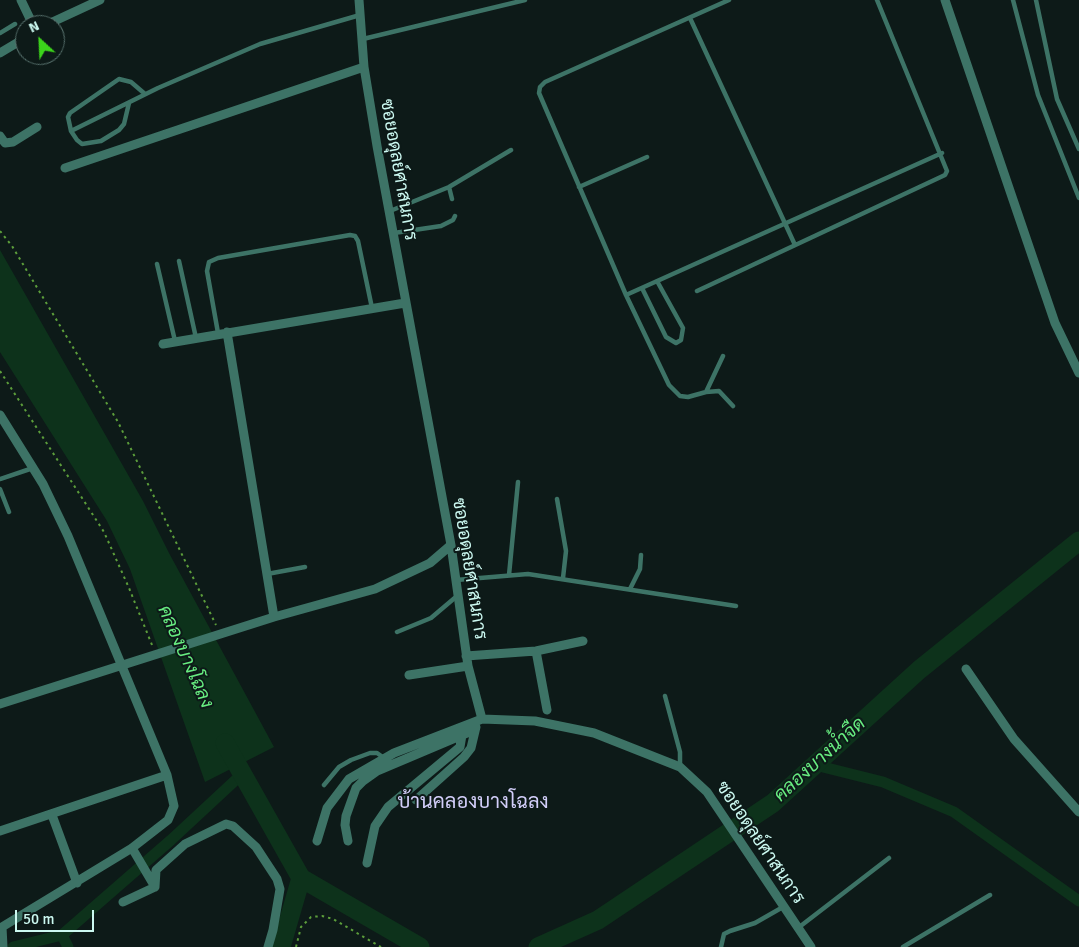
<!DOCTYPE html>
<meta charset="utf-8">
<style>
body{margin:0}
#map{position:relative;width:1079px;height:947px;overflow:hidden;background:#0d1a18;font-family:Signika,sans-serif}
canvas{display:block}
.north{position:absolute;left:15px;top:15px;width:50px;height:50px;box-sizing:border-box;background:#0d1a18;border:1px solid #59736f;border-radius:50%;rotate:335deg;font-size:14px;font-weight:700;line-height:20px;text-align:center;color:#ccf9f1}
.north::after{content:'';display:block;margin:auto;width:18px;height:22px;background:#3cd51b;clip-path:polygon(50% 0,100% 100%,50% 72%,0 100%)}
.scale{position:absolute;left:15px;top:910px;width:79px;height:22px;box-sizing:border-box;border:2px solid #ccf9f1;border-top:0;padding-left:6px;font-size:15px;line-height:18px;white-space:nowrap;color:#ccf9f1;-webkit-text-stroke:4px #0d1a18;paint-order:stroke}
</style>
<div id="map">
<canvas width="1079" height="947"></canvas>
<div class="north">N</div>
<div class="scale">50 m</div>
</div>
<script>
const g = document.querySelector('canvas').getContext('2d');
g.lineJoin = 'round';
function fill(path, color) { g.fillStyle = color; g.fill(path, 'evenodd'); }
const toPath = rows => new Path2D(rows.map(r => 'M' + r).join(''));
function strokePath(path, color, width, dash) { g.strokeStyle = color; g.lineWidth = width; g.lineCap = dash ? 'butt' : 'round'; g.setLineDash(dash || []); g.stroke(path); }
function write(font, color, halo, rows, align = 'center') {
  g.font = font + ' Signika,Sarabun,sans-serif'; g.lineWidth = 4; g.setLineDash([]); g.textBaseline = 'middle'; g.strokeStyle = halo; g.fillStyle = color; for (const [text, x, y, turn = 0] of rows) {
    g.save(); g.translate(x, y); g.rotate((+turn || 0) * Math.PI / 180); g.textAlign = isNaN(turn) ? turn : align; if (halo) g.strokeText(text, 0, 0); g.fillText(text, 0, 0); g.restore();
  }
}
fill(toPath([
 [0,250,143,501,169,553,274,747,205,782,130,569,107,521,0,352]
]), '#0d321b');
strokePath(toPath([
 [815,765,883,782,954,812,1079,901],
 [62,935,68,947],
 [13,947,62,935,171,840,241,775]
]), '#0d321b', 11);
strokePath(toPath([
 [225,743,301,878,420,947],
 [281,947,301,878],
 [538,947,598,920,773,803,919,670,1079,541]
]), '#0d321b', 19);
strokePath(toPath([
 [0,231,12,246,118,422,216,625],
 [0,371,104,532,129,588,152,645],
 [296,947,301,927,311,917,322,916,333,919,381,947]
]), '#5c9e3b', 2, [2.5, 4]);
strokePath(toPath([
 [729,0,545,82,540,87,539,93,626,295,669,385,680,396,688,397,706,392,719,391,733,406],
 [1013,0,1038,95,1079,198],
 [1036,0,1057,99,1079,149],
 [690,18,795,245],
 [0,33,15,24],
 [363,39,525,0],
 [145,94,131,82,119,79,70,113,68,117,71,131,158,88,260,44,360,15],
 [71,131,77,140,82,144,101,141,119,130,124,124,129,103],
 [449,187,452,199],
 [579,187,647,157],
 [390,211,449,187,511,150],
 [394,233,441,226,453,220,455,216],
 [179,261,196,338],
 [157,264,175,341],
 [642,288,666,337,676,343,681,340,683,328,657,281],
 [697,291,945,175,947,171,877,0],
 [626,295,942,153],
 [218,333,207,271,209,262,218,258,350,235,355,236,358,241,372,308],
 [706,392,723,356],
 [0,479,33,468],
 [0,489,9,512],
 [557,499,566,551,563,578],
 [267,574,305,567],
 [509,575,518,482],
 [456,580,528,574,736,606],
 [630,589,640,569,641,555],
 [397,632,431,618,457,596],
 [665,696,680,752,680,767],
 [324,785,339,767,351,760,370,753,377,753,384,758],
 [798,928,889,858],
 [721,947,724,934,730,931,755,923,783,907],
 [903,947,990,895]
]), '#3d7366', 4.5);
strokePath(toPath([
 [21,0,33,25],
 [359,0,364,67,377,146,451,545,468,666,482,719,535,721,594,733,680,767,707,792,811,947],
 [945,0,1055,323,1079,373],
 [46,25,100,0],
 [0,53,25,38],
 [0,136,5,143,13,142,37,127],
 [65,168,364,67],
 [227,332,274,617],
 [163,344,405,303],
 [0,415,43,484,68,536,167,775,174,806,168,820,132,848,2,927,3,947],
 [536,651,547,710],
 [466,656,536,651,583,641],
 [966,669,1014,739,1079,812],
 [409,675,468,666],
 [0,704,274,617,375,589,430,563,451,545],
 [416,800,464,757,471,748,476,727],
 [52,815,77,883],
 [0,831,167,775],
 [317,841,327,808,349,779,394,753,482,719],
 [348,841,345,825,346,816,356,788,363,781,377,771,474,730],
 [132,848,155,887,156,870,185,844,226,824,233,826,256,847,277,879,280,889,273,930,268,947],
 [367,863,375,826,388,807,460,747,462,735],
 [123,902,155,887]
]), '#3d7366', 9);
write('18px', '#ccf9f1', '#0d1a18', [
 ["ซอยอดุลย์ศาสนการ",398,170,80],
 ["ซอยอดุลย์ศาสนการ",469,569,81],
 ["ซอยอดุลย์ศาสนการ",760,843,56]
]);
write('italic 19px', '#67ec80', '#0d1a18', [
 ["คลองบางโฉลง",185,657,66],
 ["คลองบางน้ำจืด",820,760,-42]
]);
write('20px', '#d2cef9', '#0d1a18', [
 ["บ้านคลองบางโฉลง",473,803]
]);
</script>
